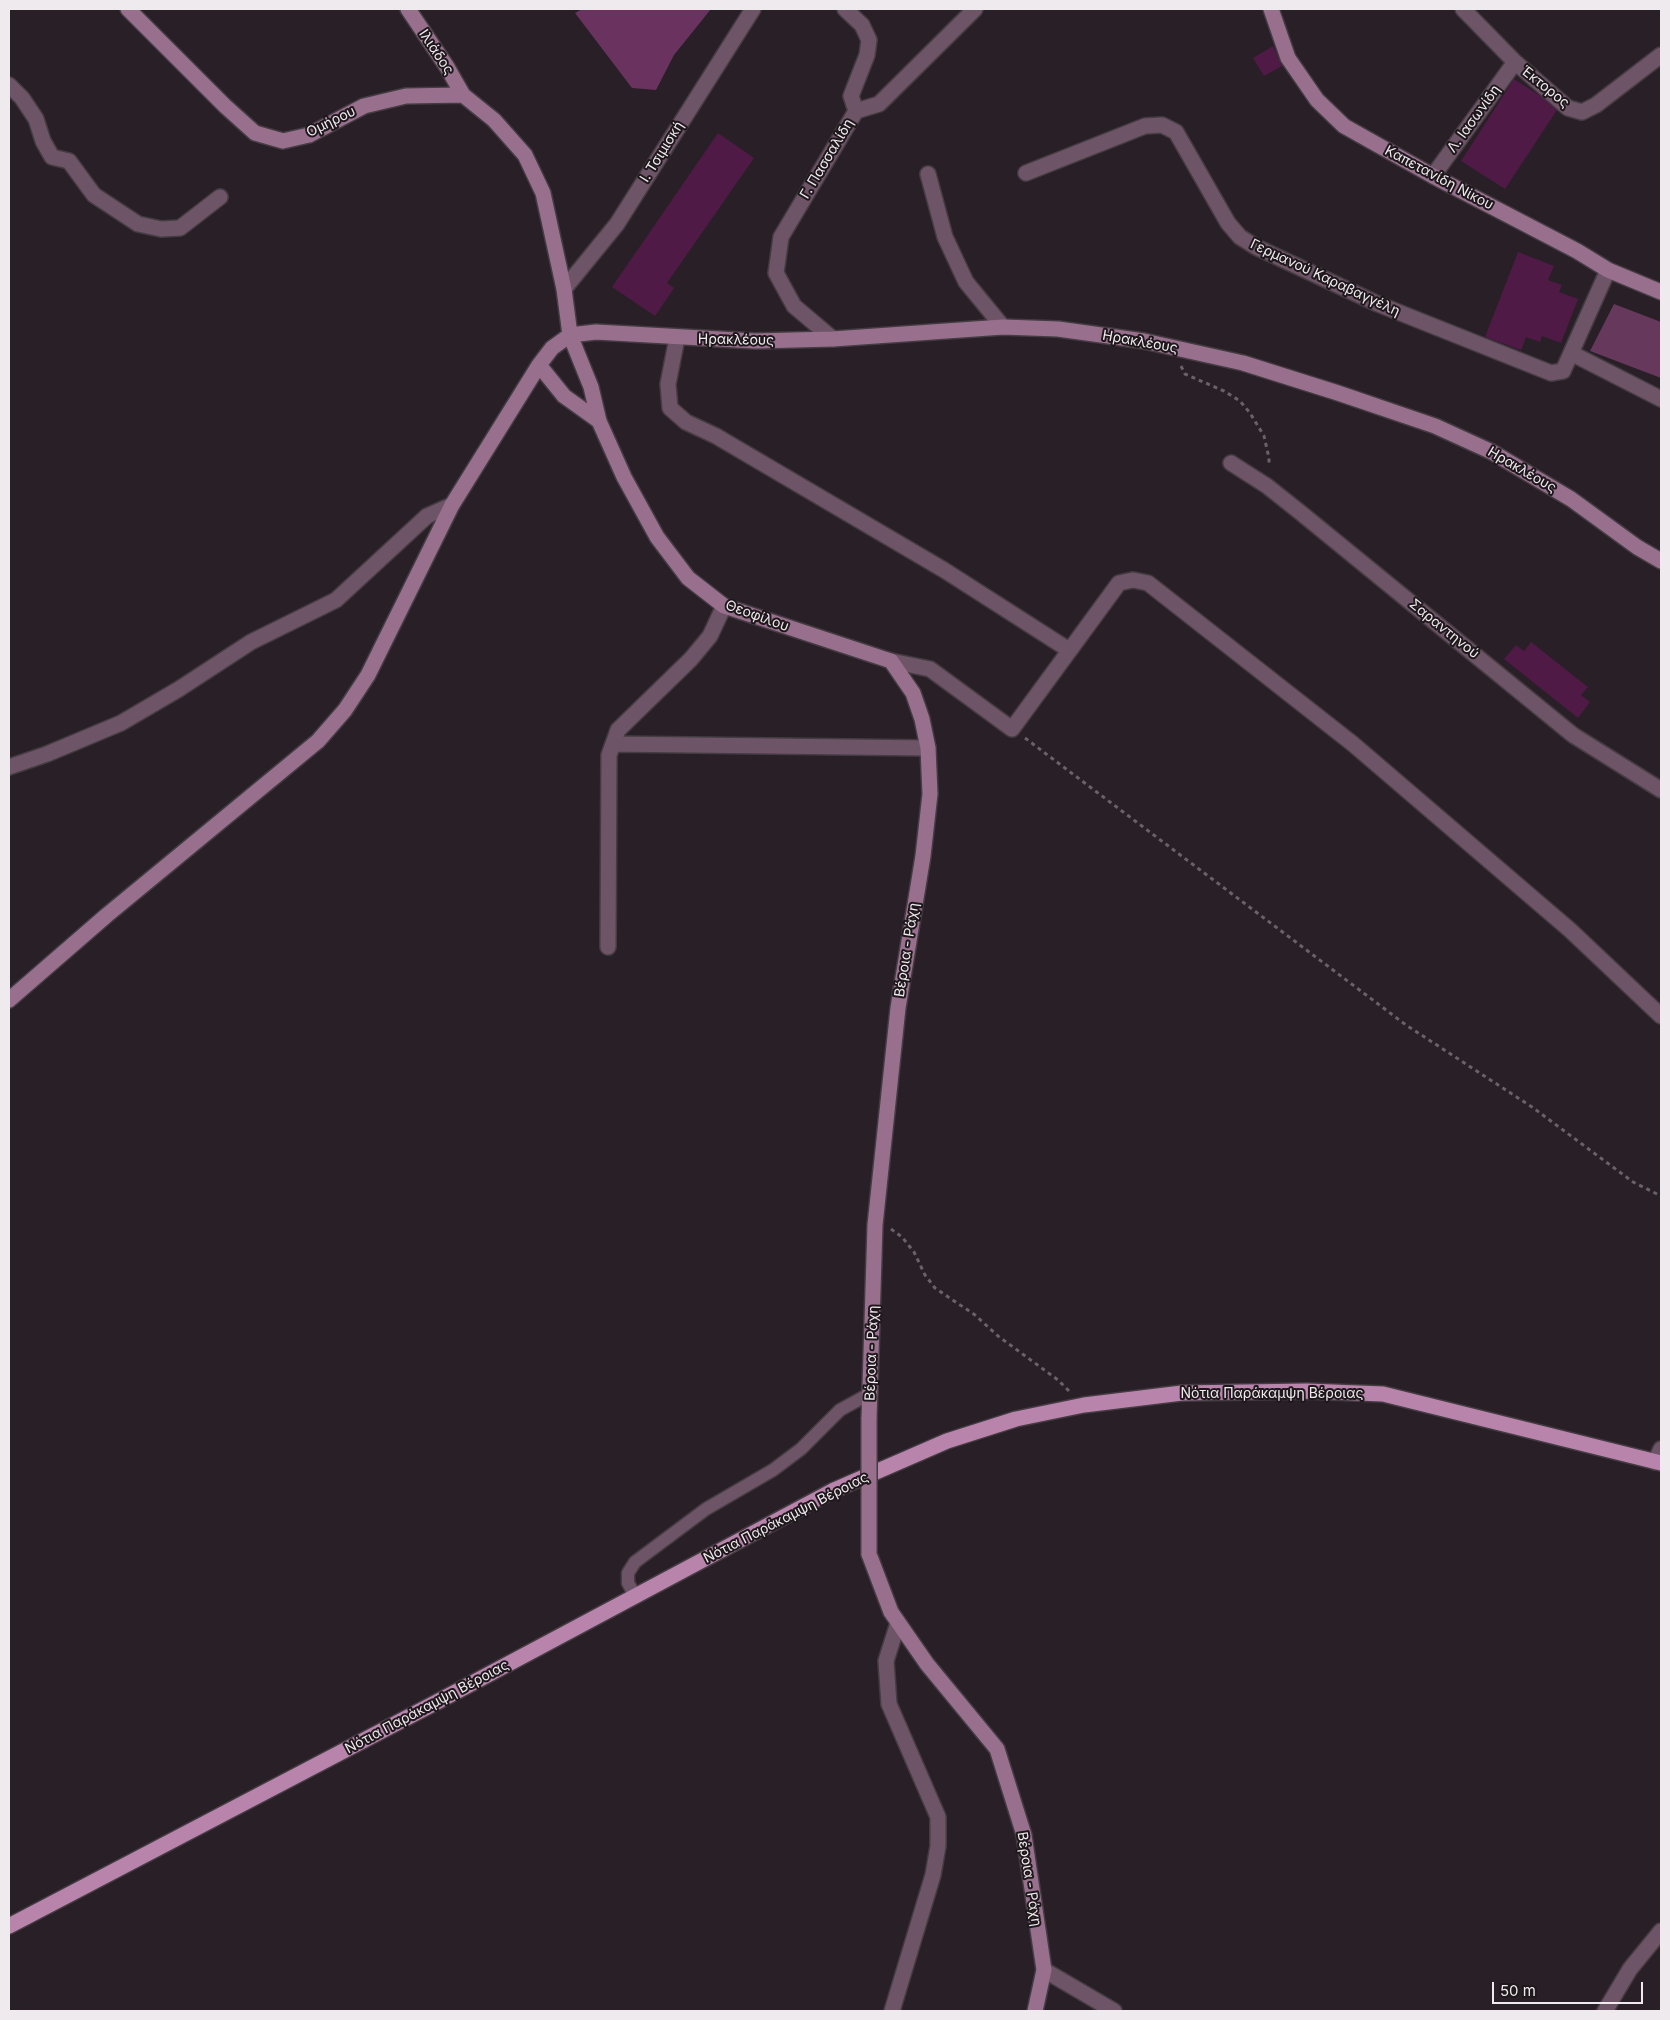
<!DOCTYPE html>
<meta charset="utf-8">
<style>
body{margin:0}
#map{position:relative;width:1670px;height:2020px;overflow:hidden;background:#282026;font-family:Inter,sans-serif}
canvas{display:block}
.frame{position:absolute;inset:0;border:10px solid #efeaed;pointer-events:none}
.scale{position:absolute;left:1492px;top:1982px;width:151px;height:22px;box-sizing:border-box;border:2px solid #efeaed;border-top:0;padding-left:6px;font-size:15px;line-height:18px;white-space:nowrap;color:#efeaed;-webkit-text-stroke:4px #1e171c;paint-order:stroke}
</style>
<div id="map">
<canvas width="1670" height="2020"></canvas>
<div class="frame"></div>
<div class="scale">50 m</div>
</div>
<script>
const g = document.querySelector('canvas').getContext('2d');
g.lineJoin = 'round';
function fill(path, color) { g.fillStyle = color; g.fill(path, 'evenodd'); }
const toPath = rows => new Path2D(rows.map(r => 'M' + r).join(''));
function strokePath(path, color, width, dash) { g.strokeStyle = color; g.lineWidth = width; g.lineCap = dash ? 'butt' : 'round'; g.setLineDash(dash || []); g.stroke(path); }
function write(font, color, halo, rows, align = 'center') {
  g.font = font + ' Inter,sans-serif'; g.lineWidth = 4; g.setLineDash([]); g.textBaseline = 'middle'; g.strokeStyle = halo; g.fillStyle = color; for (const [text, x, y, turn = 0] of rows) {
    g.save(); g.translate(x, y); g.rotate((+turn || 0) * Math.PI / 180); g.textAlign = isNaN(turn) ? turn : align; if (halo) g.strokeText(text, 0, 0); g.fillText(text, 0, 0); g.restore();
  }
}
fill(toPath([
 [1614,304,1661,322,1661,378,1590,351]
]), '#66385c');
fill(toPath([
 [582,9,711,9,674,55,656,90,632,88,575,13]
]), '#6a335f');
fill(toPath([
 [1273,46,1282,66,1264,76,1253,58],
 [1514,79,1539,95,1557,110,1505,189,1461,161],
 [718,133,754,158,667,283,674,288,655,316,612,287],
 [1518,252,1554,266,1548,280,1562,285,1559,292,1578,299,1561,343,1542,336,1540,342,1526,337,1521,350,1485,337],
 [1531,642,1588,687,1581,695,1590,702,1578,718,1504,659,1516,645,1524,651]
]), '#4f1a45');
const lane = toPath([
 [636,1597,628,1583,628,1573,635,1562,706,1509,773,1470,801,1449,840,1410,871,1393]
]);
const street = toPath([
 [845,9,862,25,869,40,867,55,851,96,856,111],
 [1463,9,1515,62,1568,108,1582,112,1596,105,1661,55],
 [9,85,22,98,36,119,43,141,52,157,69,161,94,195,138,224,161,229,180,228,220,197],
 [1026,173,1145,126,1162,125,1176,132,1228,223,1240,237,1256,247,1378,304,1551,373,1563,371,1608,270],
 [928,174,945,237,966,282,1003,327],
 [1433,176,1515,62],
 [564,289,617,224,753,9],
 [677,338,668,384,670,408,686,422,716,436,944,570,1069,650],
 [833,339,794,306,776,273,781,237,856,111,879,104,975,9],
 [1571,353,1661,399],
 [1231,463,1267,486,1301,513,1573,735,1661,790],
 [891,661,930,669,1012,729,1119,583,1133,580,1148,583,1353,744,1570,930,1661,1016],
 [613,744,928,748],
 [9,767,47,754,121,723,179,689,251,642,336,600,427,516,452,505],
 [608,947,609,755,618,730,691,659,710,636,724,606],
 [1655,1462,1661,1449],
 [1044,1970,1114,2011],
 [892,2011,933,1875,938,1846,938,1817,889,1704,886,1661,898,1623],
 [1605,2011,1630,1969,1661,1931]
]);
const secondary = toPath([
 [128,9,225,106,255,133,283,141,309,135,364,106,406,96,463,95],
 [408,9,447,67,463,95,494,120,525,155,543,193,564,289,570,335,591,387,599,421,624,477,657,537,688,578,724,606,891,661,913,693,922,719,928,748,930,794,923,856,898,1008,875,1225,869,1419],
 [1271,9,1288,58,1317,100,1344,126,1433,176,1577,251,1608,270,1661,292],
 [570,335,596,332,755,341,833,339,1003,327,1058,329,1144,341,1243,363,1338,393,1435,426,1492,452,1571,499,1637,547,1661,561],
 [539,365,564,396,599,421],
 [9,1000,107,915,318,741,345,710,368,675,452,505,539,365,552,348,570,335],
 [869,1554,891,1612,927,1664,997,1749,1024,1835,1044,1970,1035,2011]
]);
const primary = toPath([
 [9,1926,435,1703,832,1491,947,1441,1016,1419,1084,1405,1182,1393,1307,1391,1383,1394,1661,1463]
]);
strokePath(lane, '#443c42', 15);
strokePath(street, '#443c42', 18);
strokePath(secondary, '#443c42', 18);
strokePath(primary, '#443c42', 18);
strokePath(toPath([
 [1181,366,1185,374,1224,391,1240,401,1250,413,1264,436,1269,458,1269,466],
 [1025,738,1406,1025,1532,1107,1633,1182,1661,1196],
 [891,1229,902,1237,914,1252,925,1275,935,1288,975,1315,998,1336,1058,1380,1069,1391]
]), '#696267', 3, [4, 4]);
strokePath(lane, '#6e5467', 12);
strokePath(street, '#6e5467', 15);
strokePath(secondary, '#98708e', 15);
strokePath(primary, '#b984ac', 15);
const secondaryBridge = toPath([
 [869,1554,869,1419]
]);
strokePath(secondaryBridge, '#443c42', 18, []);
strokePath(secondaryBridge, '#98708e', 15);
write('14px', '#efeaed', '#1e171c', [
 ["Ιλιάδος",436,52,56],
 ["Έκτορος",1545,87,39],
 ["Λ. Ιασωνίδη",1474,119,-54],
 ["Ομήρου",331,122,-26],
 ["Ι. Τσιμισκή",662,152,-58],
 ["Γ. Πασσαλίδη",827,159,-59],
 ["Καπετανίδη Νίκου",1439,178,28],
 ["Γερμανού Καραβαγγέλη",1325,278,25],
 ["Ηρακλέους",736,340,1],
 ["Ηρακλέους",1140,342,10],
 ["Ηρακλέους",1522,470,30],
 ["Θεοφίλου",757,616,20],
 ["Σαραντηνού",1444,629,39],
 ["Βέροια - Ράχη",907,950,-81],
 ["Βέροια - Ράχη",872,1353,-88],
 ["Νότια Παράκαμψη Βέροιας",1272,1394],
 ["Νότια Παράκαμψη Βέροιας",786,1518,-27],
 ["Νότια Παράκαμψη Βέροιας",427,1707,-28],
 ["Βέροια - Ράχη",1029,1879,81]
]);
</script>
